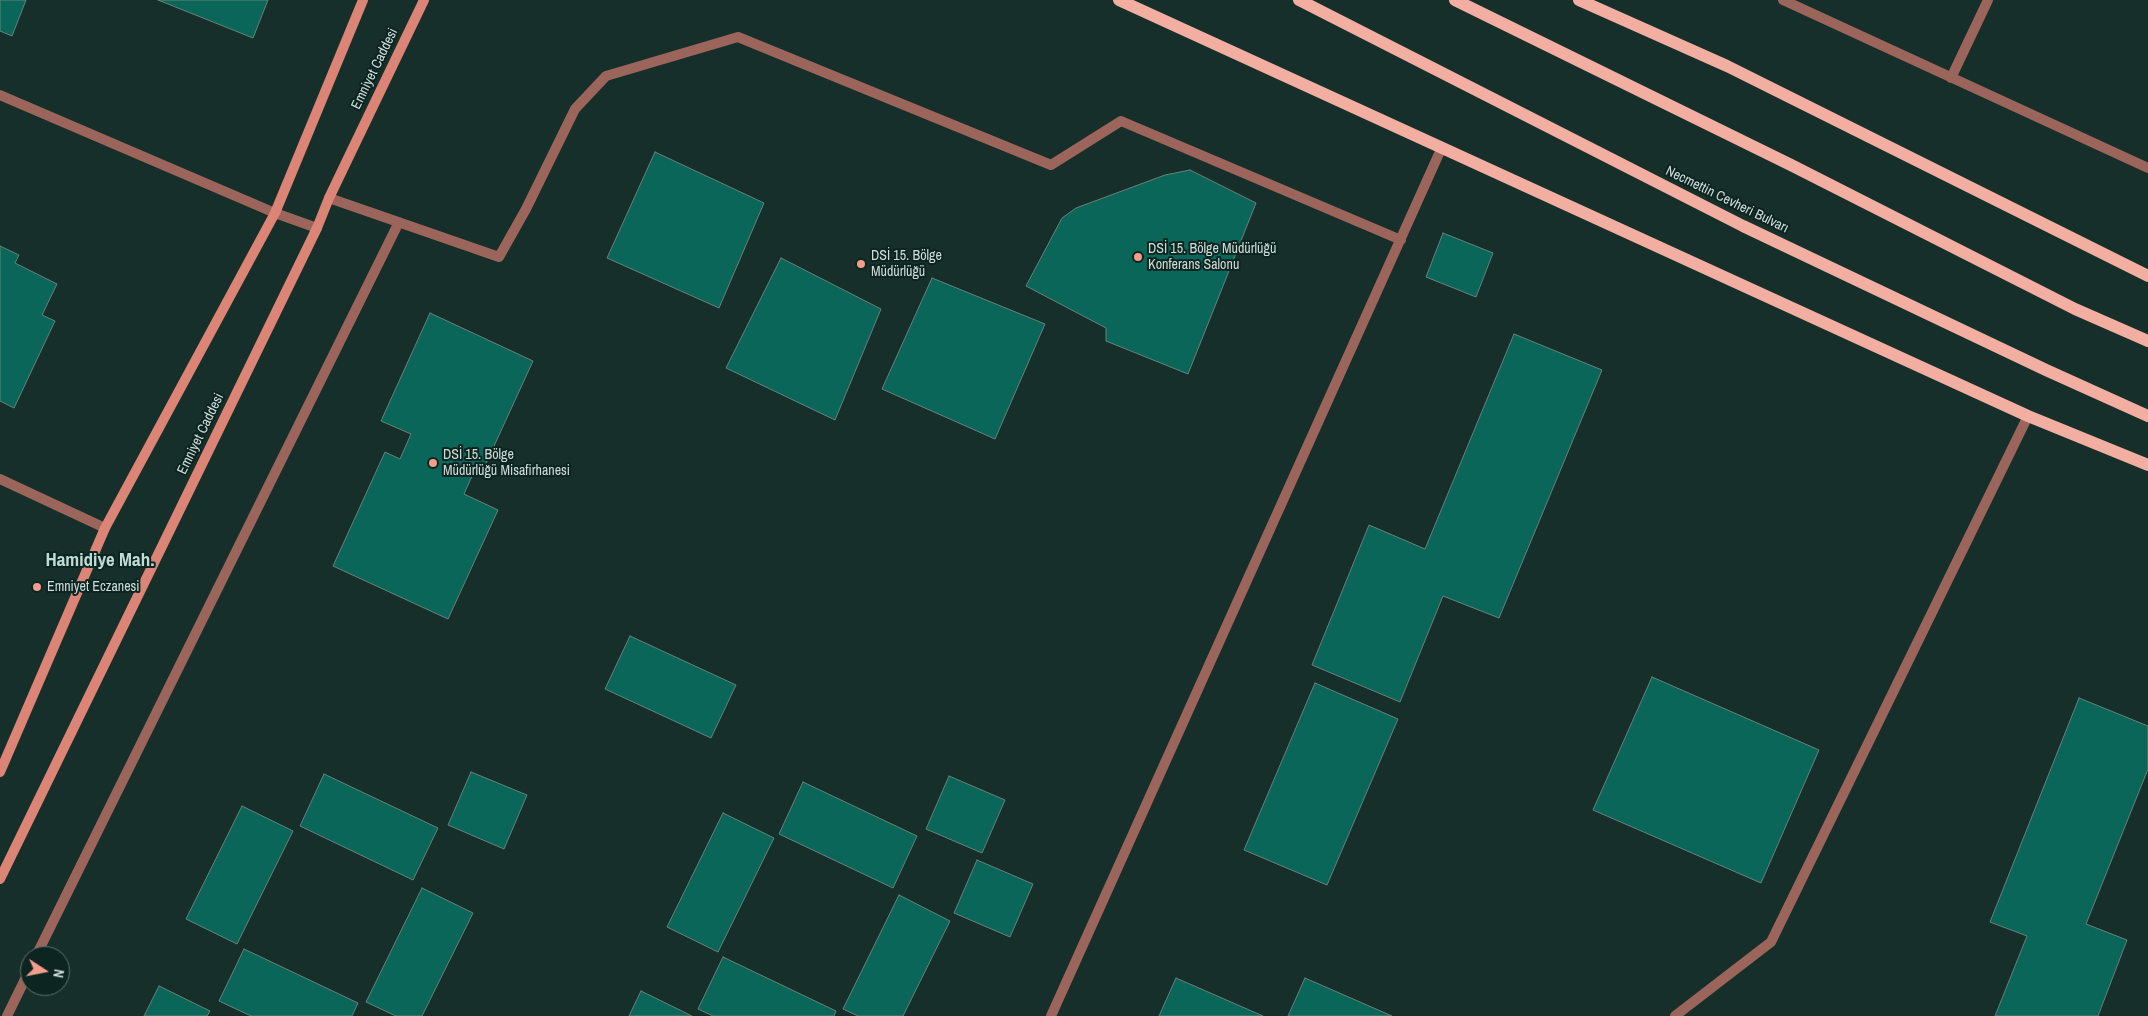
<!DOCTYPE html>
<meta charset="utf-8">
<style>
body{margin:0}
#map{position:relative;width:2148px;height:1016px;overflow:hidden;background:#172f2a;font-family:"Archivo Narrow",sans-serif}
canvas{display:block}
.north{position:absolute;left:20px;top:946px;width:50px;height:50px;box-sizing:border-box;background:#0d2520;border:1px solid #5b6f6a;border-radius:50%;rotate:101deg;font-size:14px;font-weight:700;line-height:20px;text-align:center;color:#cfddd9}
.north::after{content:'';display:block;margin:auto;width:18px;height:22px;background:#f49d8d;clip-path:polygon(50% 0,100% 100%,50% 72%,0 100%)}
</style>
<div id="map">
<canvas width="2148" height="1016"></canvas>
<div class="north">N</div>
</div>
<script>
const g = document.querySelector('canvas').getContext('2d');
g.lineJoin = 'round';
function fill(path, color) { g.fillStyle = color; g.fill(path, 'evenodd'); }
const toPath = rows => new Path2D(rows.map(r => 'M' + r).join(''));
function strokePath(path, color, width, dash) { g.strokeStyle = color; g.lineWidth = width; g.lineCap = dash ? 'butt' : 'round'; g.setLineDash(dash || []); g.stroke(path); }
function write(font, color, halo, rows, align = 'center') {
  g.font = font + ' "Archivo Narrow",sans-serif'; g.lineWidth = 4; g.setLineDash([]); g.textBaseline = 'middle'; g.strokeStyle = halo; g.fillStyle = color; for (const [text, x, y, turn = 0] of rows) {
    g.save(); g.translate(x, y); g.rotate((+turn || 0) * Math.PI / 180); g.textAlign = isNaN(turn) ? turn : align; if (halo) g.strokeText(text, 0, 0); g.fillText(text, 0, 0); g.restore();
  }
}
const building = toPath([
 [0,0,26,0,12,36,0,31,0,0],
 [158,0,268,0,253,38,158,0],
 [655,152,764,203,719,308,607,258,655,152],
 [1190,170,1256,203,1188,374,1106,341,1106,328,1026,286,1062,218,1076,208,1165,175,1190,170],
 [1443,233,1493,253,1476,297,1426,277,1443,233],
 [0,246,19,255,15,263,57,284,42,315,55,321,14,408,0,401,0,246],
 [781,258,881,309,835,420,726,368,781,258],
 [932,278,1045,324,995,439,882,389,932,278],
 [430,313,533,361,483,470,476,467,464,494,498,510,448,619,333,566,385,452,400,459,411,434,381,421,430,313],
 [1514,334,1602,370,1499,618,1443,596,1400,702,1312,665,1369,525,1425,549,1514,334],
 [630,636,736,685,711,738,605,689,630,636],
 [1652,677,1819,750,1761,883,1593,810,1652,677],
 [1315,683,1398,719,1327,885,1244,850,1315,683],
 [2079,698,2148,726,2148,769,2086,924,2127,940,2098,1016,1995,1016,2027,936,1990,922,2079,698],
 [471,772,527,795,504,849,448,825,471,772],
 [324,774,438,828,413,880,300,826,324,774],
 [949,776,1005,800,982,853,926,829,949,776],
 [803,782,917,836,893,888,779,834,803,782],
 [242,806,293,831,237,944,186,919,242,806],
 [723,813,774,838,718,952,667,927,723,813],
 [977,860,1033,884,1010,937,954,913,977,860],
 [422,888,473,913,422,1016,396,1016,366,1002,422,888],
 [899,895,950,921,903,1016,858,1016,843,1009,899,895],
 [244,949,358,1003,352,1016,251,1016,219,1001,244,949],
 [723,957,836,1011,834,1016,713,1016,698,1009,723,957],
 [1176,978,1263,1016,1159,1016,1176,978],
 [1305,978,1392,1016,1288,1016,1305,978],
 [159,986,210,1011,207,1016,144,1016,159,986],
 [641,991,692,1016,629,1016,641,991]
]);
fill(building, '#0a6658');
strokePath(building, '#68827b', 1);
strokePath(toPath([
 [1783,0,2148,168],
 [1951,78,1988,0]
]), '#9c655b', 10);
strokePath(toPath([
 [0,95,275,213,317,228],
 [329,198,499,257,526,209,575,109,606,76,738,37,1051,165,1121,121,1401,240],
 [0,479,105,528],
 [36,956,399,222],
 [7,1016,30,969],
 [1051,1016,1442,147],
 [1675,1016,1771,942,2028,416]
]), '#9c655b', 10);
strokePath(toPath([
 [0,772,105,528,275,213,363,0],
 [0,879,317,228,329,198,424,0]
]), '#dc8576', 10);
strokePath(toPath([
 [1119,0,2028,416,2148,465],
 [1299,0,1743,226,2046,370,2148,416],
 [1455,0,1791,165,2075,309,2148,341],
 [1579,0,1727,66,2148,276]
]), '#f2aea1', 12);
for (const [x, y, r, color] of [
 [1138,257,5,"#f49d8d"],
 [861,264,5,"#f49d8d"],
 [433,463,5,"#f49d8d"],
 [37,587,5,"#f49d8d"]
]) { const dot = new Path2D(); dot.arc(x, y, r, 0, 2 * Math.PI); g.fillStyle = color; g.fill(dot); strokePath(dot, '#0d2520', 2); }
write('14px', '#cfddd9', '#0d2520', [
 ["Emniyet Caddesi",375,69,-64],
 ["Necmettin Cevheri Bulvarı",1727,200,26],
 ["Emniyet Caddesi",201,434,-64]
]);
write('14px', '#cfddd9', '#0d2520', [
 ["DSİ 15. Bölge Müdürlüğü",1148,249],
 ["Konferans Salonu",1148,265],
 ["DSİ 15. Bölge",871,256],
 ["Müdürlüğü",871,272],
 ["DSİ 15. Bölge",443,455],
 ["Müdürlüğü Misafirhanesi",443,471],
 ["Emniyet Eczanesi",47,587]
], 'left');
write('bold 19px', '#bfdcd4', '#0d2520', [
 ["Hamidiye Mah.",100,561]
]);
</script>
